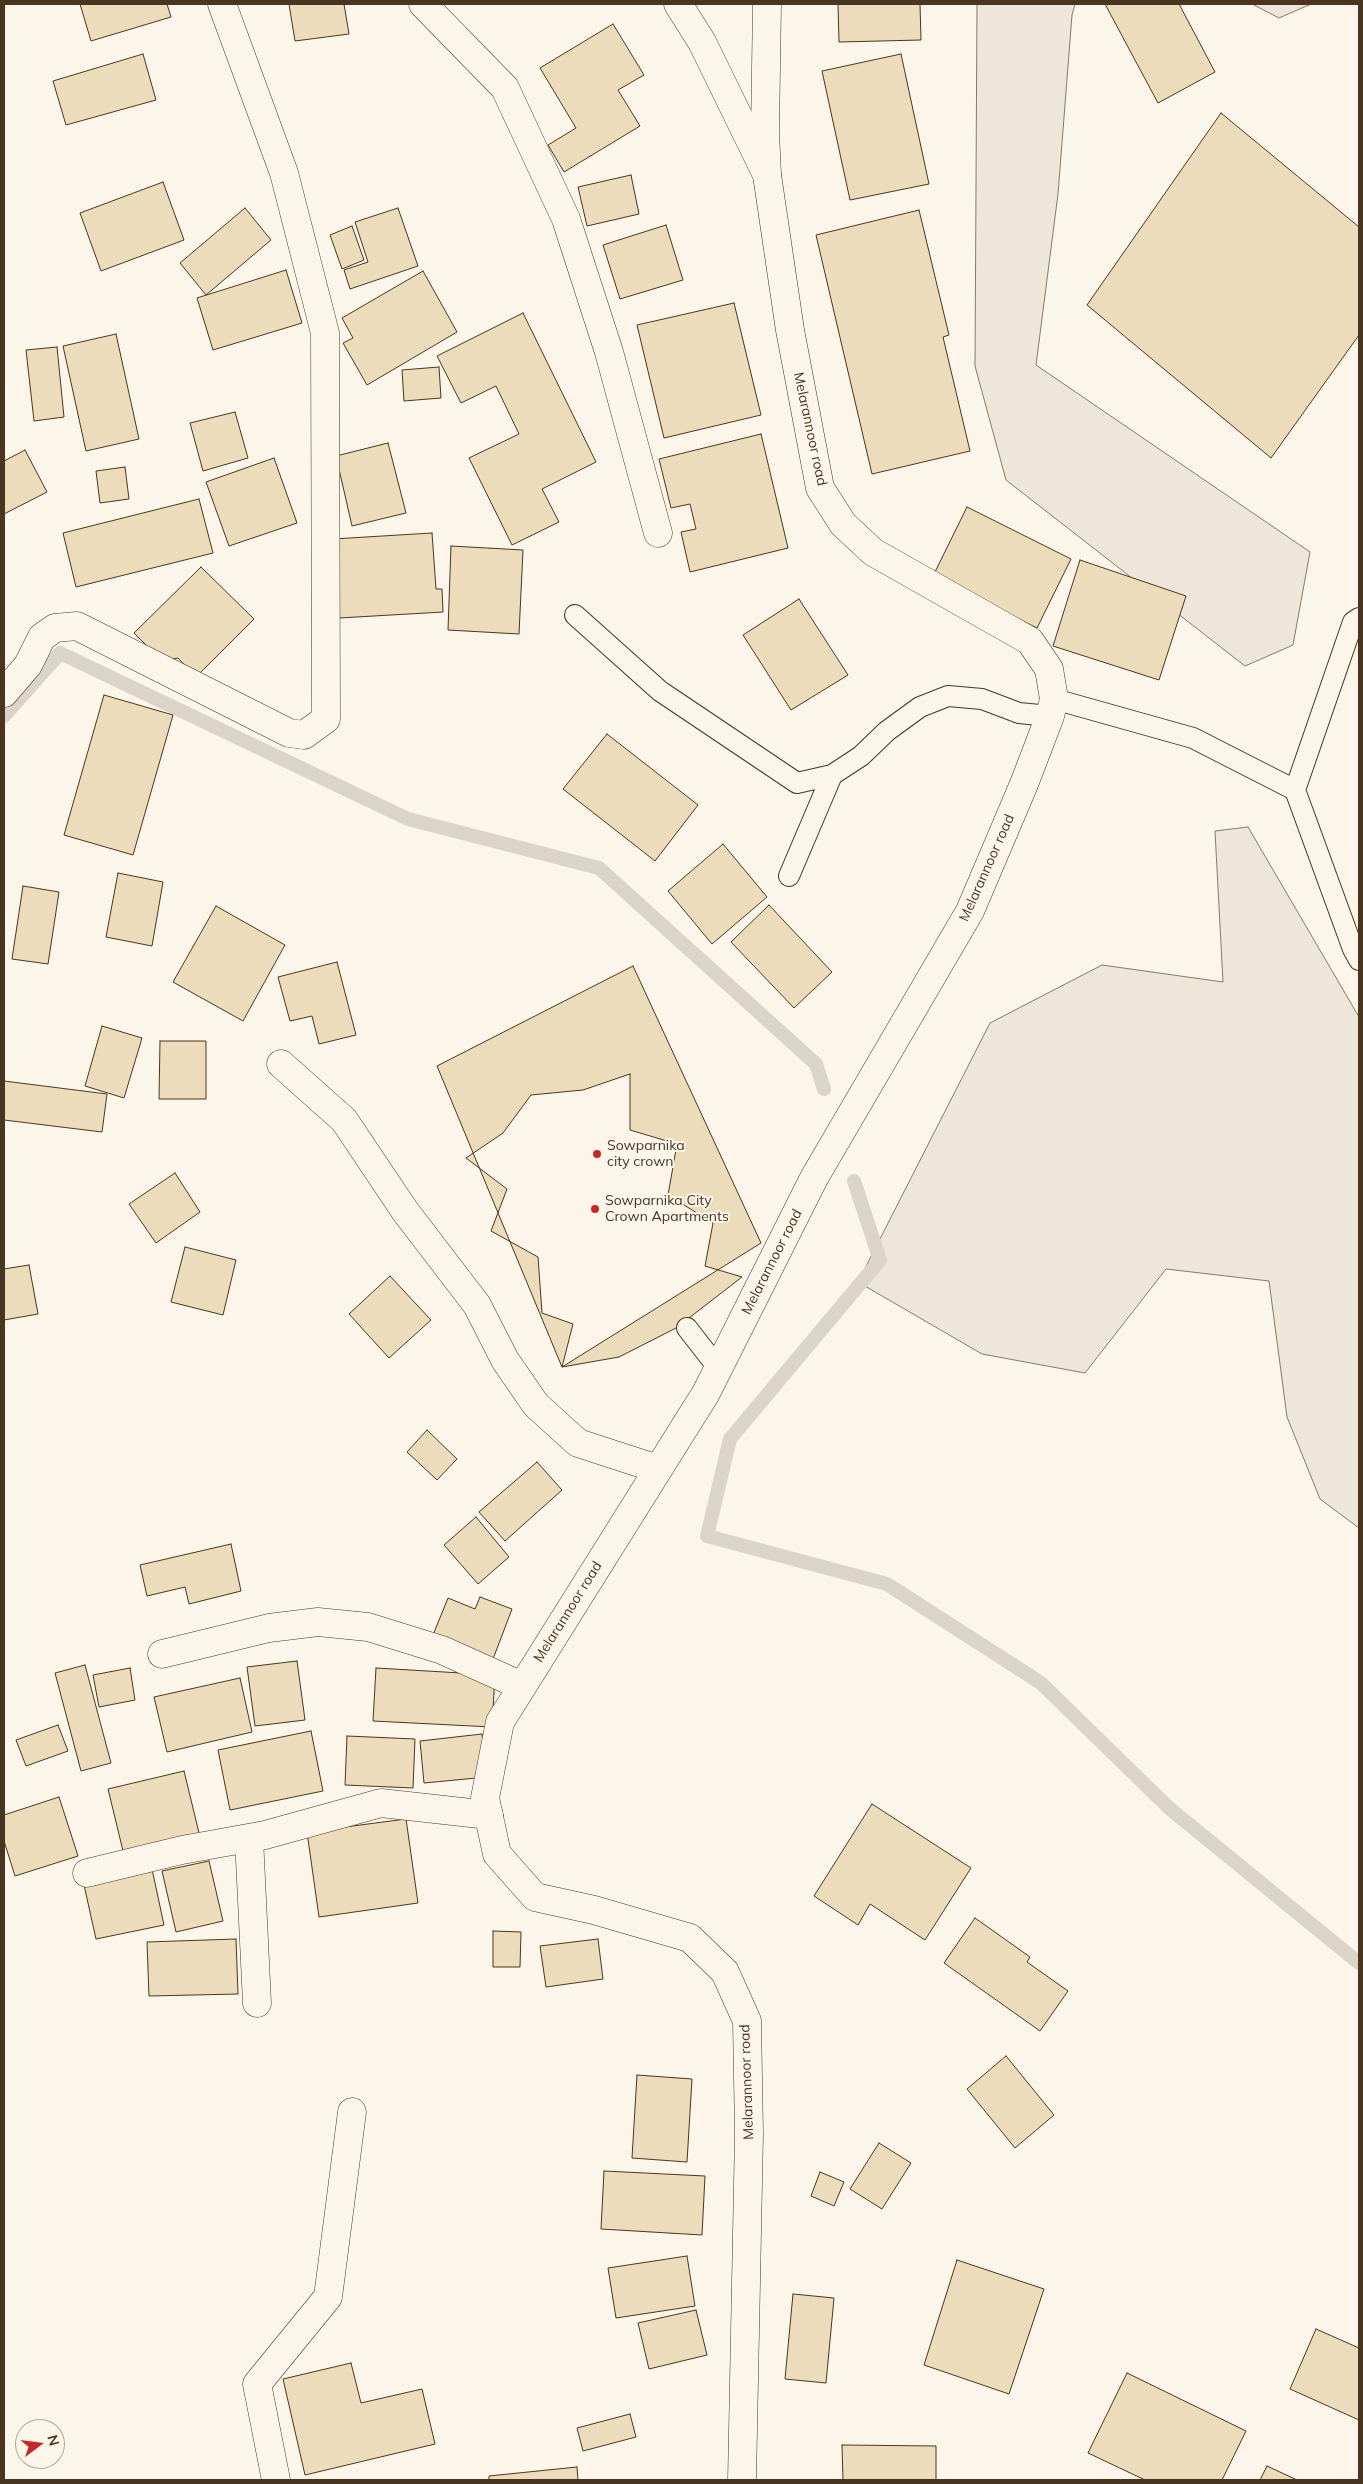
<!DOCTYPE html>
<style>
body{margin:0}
#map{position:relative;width:1363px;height:2484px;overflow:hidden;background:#fbf6e9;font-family:Mulish,sans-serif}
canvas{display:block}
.frame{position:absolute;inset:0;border:5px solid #4a3520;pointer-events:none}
.north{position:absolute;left:15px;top:2419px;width:50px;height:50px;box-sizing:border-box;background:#fbf6e9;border:1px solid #b4a999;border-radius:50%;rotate:75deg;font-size:14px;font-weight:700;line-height:20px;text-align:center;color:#4a3520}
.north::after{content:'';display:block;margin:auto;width:18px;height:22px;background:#c62828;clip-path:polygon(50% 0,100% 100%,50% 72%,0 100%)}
</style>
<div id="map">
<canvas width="1363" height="2484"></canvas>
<div class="frame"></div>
<div class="north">N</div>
</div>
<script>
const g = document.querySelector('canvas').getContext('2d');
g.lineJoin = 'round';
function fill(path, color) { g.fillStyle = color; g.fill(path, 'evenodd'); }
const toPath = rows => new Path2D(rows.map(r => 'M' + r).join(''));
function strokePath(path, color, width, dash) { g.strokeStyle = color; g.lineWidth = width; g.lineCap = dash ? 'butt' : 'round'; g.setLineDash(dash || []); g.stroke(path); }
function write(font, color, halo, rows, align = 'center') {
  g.font = font + ' Mulish,sans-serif'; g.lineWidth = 4; g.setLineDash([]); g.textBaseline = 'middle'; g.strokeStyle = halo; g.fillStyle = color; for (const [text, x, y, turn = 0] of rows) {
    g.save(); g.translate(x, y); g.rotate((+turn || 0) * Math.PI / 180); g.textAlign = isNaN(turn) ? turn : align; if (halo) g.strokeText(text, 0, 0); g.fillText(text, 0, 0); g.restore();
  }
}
const green = toPath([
 [977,4,1075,4,1072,15,1058,194,1036,365,1310,552,1293,645,1245,666,1006,480,975,366,977,4],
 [1252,4,1311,4,1279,18,1252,4],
 [1248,827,1359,1017,1359,1528,1320,1499,1287,1417,1269,1281,1166,1269,1085,1373,982,1354,858,1282,990,1023,1102,965,1223,982,1215,831,1248,827]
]);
fill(green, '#ede6d9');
strokePath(green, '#887966', 1);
strokePath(toPath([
 [4,716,60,653,408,819,599,868,816,1064,824,1089],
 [854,1181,880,1260,730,1439,707,1536,887,1584,1041,1683,1169,1808,1359,1963]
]), '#dcd4c6', 14);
const building = toPath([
 [80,4,167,4,171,17,91,41,80,4],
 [289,4,344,4,349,34,295,41,289,4],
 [838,4,920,4,921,40,839,42,838,4],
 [1105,4,1179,4,1215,72,1158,103,1105,4],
 [613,24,644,75,618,90,640,126,564,172,548,145,576,128,540,68,613,24],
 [143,54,156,100,66,125,53,81,143,54],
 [901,54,929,184,850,200,822,71,901,54],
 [1221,113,1359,227,1359,335,1271,458,1087,305,1221,113],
 [631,175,639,214,587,226,578,187,631,175],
 [163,182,184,240,101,271,80,213,163,182],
 [245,208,271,240,206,295,180,263,245,208],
 [398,208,418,266,350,289,344,270,368,262,355,222,398,208],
 [919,210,949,335,943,337,970,451,872,474,816,235,919,210],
 [666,225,683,280,620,299,603,245,666,225],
 [352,226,364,260,342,269,330,235,352,226],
 [286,270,302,323,213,350,197,298,286,270],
 [423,271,457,332,367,385,343,343,353,338,342,318,423,271],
 [734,303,761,415,664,438,637,325,734,303],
 [523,313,596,462,542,489,559,522,512,545,469,458,519,434,496,386,461,403,437,356,523,313],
 [116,334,139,439,86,451,63,346,116,334],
 [57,347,64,417,34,421,26,350,57,347],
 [439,367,441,398,404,401,402,370,439,367],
 [235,412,248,458,203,471,190,423,235,412],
 [761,434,788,548,690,572,681,532,696,529,690,504,671,508,659,459,761,434],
 [388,443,406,513,352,526,336,456,388,443],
 [25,450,47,492,4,514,4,461,25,450],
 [274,458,297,523,229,546,206,482,274,458],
 [125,467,129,499,100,503,96,471,125,467],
 [199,499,213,553,76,587,63,533,199,499],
 [967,507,1071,559,1037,628,933,576,967,507],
 [432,533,436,589,442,589,443,612,339,618,333,539,432,533],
 [451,546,523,550,519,634,448,630,451,546],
 [1080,560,1186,596,1159,680,1053,646,1080,560],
 [201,567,254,619,196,677,178,658,162,661,134,633,201,567],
 [799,599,848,675,791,710,743,635,799,599],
 [104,695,173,715,133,855,64,835,104,695],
 [607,734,698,805,655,861,563,789,607,734],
 [723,844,767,897,712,944,668,891,723,844],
 [118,873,163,882,152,946,106,937,118,873],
 [23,886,59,892,48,964,12,959,23,886],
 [769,905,832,972,794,1008,731,942,769,905],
 [216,906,285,945,243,1021,173,982,216,906],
 [337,962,356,1035,319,1044,312,1016,290,1021,278,977,337,962],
 [633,966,761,1243,562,1367,437,1066,633,966],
 [102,1026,142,1038,124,1098,85,1086,102,1026],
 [160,1041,206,1041,206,1099,159,1099,160,1041],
 [630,1074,630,1130,677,1144,668,1195,713,1223,705,1266,742,1277,676,1328,619,1357,562,1367,573,1324,542,1313,538,1257,491,1231,507,1189,466,1158,503,1133,531,1095,583,1090,630,1074],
 [4,1081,107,1094,102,1132,4,1120,4,1081],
 [175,1173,200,1212,156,1243,129,1204,175,1173],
 [185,1247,236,1260,223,1315,171,1302,185,1247],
 [29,1265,38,1314,4,1320,4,1269,29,1265],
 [390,1276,431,1320,389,1358,349,1314,390,1276],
 [427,1430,457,1459,437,1480,407,1452,427,1430],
 [537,1462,562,1490,505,1541,479,1512,537,1462],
 [476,1517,509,1557,478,1584,444,1545,476,1517],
 [231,1544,241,1591,189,1604,185,1587,147,1596,140,1565,231,1544],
 [480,1597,512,1609,493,1659,433,1635,448,1598,475,1609,480,1597],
 [297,1661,305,1720,255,1726,247,1667,297,1661],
 [85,1665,111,1763,81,1771,55,1673,85,1665],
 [130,1668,135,1700,99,1707,93,1675,130,1668],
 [376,1668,495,1675,492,1727,373,1721,376,1668],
 [240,1678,252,1732,167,1752,154,1697,240,1678],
 [58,1725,68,1751,26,1766,16,1740,58,1725],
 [311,1731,323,1791,230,1810,218,1750,311,1731],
 [482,1734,487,1777,424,1783,420,1741,482,1734],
 [347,1736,415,1739,413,1788,345,1785,347,1736],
 [184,1771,200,1837,124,1855,108,1789,184,1771],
 [59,1797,78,1856,15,1876,4,1841,4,1815,59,1797],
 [872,1804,971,1868,925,1940,870,1904,858,1925,814,1896,872,1804],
 [406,1819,418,1903,319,1917,307,1832,406,1819],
 [209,1861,223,1921,176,1932,162,1871,209,1861],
 [152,1869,164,1925,96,1939,84,1885,152,1869],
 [975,1918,1030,1957,1027,1962,1068,1991,1040,2031,944,1963,975,1918],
 [493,1931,521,1932,520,1967,493,1967,493,1931],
 [236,1939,238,1994,149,1996,147,1942,236,1939],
 [598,1939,603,1979,546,1987,540,1946,598,1939],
 [1006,2056,1054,2115,1015,2148,967,2089,1006,2056],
 [637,2075,692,2079,687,2162,632,2158,637,2075],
 [879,2143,911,2163,882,2209,850,2189,879,2143],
 [604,2171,705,2176,702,2235,601,2229,604,2171],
 [820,2172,844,2182,834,2206,811,2196,820,2172],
 [687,2256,695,2306,616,2318,608,2268,687,2256],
 [957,2260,1044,2289,1009,2394,924,2365,957,2260],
 [793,2294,834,2298,826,2383,785,2379,793,2294],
 [696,2310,707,2355,649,2369,638,2323,696,2310],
 [1316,2329,1359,2348,1359,2420,1290,2389,1316,2329],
 [351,2363,361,2403,422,2389,435,2444,305,2475,283,2379,351,2363],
 [1127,2373,1246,2431,1222,2480,1145,2480,1088,2453,1127,2373],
 [630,2414,636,2437,583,2451,577,2428,630,2414],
 [842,2445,936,2446,936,2480,843,2480,842,2445],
 [1267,2466,1297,2480,1260,2480,1267,2466],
 [577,2467,578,2480,489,2480,489,2476,577,2467]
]);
fill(building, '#ecdcbc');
strokePath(building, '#4a3520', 1);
const lane = toPath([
 [575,615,660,691,797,783,832,775,861,756,887,731,920,707,948,696,982,699,1019,713,1050,716],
 [1359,618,1353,622,1295,790,1353,949,1359,960],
 [1054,699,1193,738,1295,790],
 [789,876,832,775],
 [687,1328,719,1369]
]);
const street = toPath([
 [423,4,505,88,566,219,609,352,658,533],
 [678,4,702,42,767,175],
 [4,693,28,665,42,637,55,628,77,626,289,733,304,735,326,719,325,333,284,173,222,4],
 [281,1064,344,1120,405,1211,477,1305,505,1360,536,1405,578,1443,658,1469],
 [162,1654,269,1628,318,1622,368,1627,442,1650,522,1686],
 [249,1838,257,2003],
 [87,1873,182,1850,265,1835,381,1803,489,1815],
 [276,2480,257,2384,328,2297,352,2112]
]);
const secondary = toPath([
 [742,2480,749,2134,747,2021,725,1972,690,1938,594,1910,535,1897,497,1854,485,1798,500,1722,706,1393,814,1178,970,911,1024,784,1050,716,1054,699,1049,669,1030,641,873,552,843,524,820,488,790,330,767,175,765,132,767,4]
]);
strokePath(lane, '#4a3520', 22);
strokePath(street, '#4a3520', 29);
strokePath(secondary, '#4a3520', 29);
strokePath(lane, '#fbf6e9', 20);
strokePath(street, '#fbf6e9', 28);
strokePath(secondary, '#fbf6e9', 28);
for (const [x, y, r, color] of [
 [597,1154,5,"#c62828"],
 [595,1209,5,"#c62828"]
]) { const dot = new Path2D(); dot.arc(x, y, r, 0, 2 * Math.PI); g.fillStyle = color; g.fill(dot); strokePath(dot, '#fbf6e9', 2); }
write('14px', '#4a3520', '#fbf6e9', [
 ["Melarannoor road",810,429,78],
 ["Melarannoor road",987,868,-66],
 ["Melarannoor road",772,1262,-63],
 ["Melarannoor road",568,1612,-58],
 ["Melarannoor road",747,2082,-92]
]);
write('14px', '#4a3520', '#fbf6e9', [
 ["Sowparnika",607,1146],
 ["city crown",607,1162],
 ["Sowparnika City",605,1201],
 ["Crown Apartments",605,1217]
], 'left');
</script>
